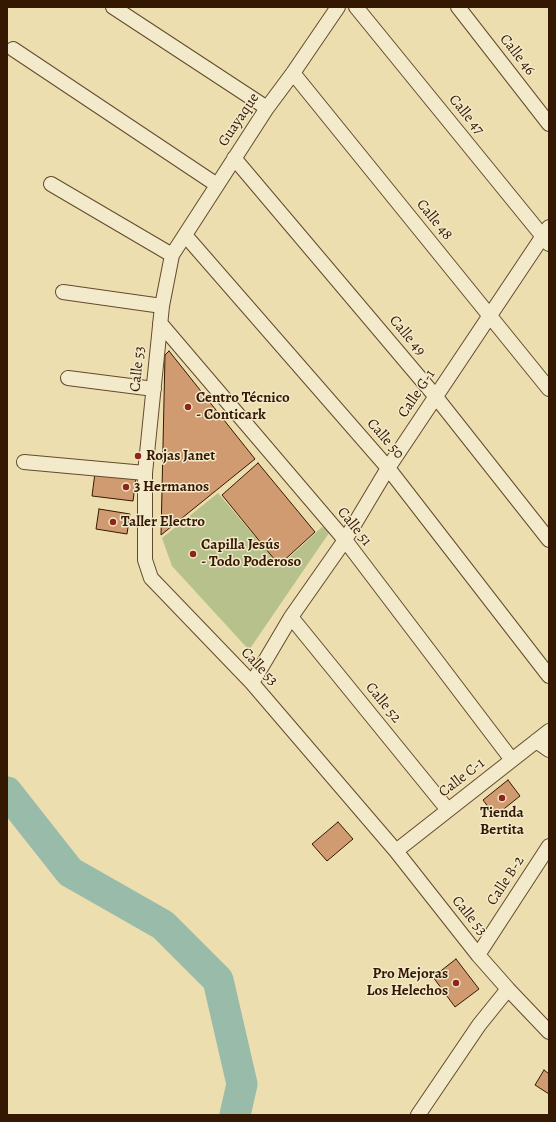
<!DOCTYPE html>
<meta charset="utf-8">
<style>
body{margin:0}
#map{position:relative;width:556px;height:1122px;overflow:hidden;background:#ecdeaf;font-family:Alegreya,serif}
canvas{display:block}
.frame{position:absolute;inset:0;border:8px solid #351802;pointer-events:none}
</style>
<div id="map">
<canvas width="556" height="1122"></canvas>
<div class="frame"></div>
</div>
<script>
const g = document.querySelector('canvas').getContext('2d');
g.lineJoin = 'round';
function fill(path, color) { g.fillStyle = color; g.fill(path, 'evenodd'); }
const toPath = rows => new Path2D(rows.map(r => 'M' + r).join(''));
function strokePath(path, color, width, dash) { g.strokeStyle = color; g.lineWidth = width; g.lineCap = dash ? 'butt' : 'round'; g.setLineDash(dash || []); g.stroke(path); }
function write(font, color, halo, rows, align = 'center') {
  g.font = font + ' Alegreya,serif'; g.lineWidth = 3; g.setLineDash([]); g.textBaseline = 'middle'; g.strokeStyle = halo; g.fillStyle = color; for (const [text, x, y, turn = 0] of rows) {
    g.save(); g.translate(x, y); g.rotate((+turn || 0) * Math.PI / 180); g.textAlign = isNaN(turn) ? turn : align; if (halo) g.strokeText(text, 0, 0); g.fillText(text, 0, 0); g.restore();
  }
}
fill(toPath([
 [218,493,280,566,322,527,328,528,329,533,249,650,172,566,162,538]
]), '#b6c18c');
strokePath(toPath([
 [7,792,70,872,163,925,218,980,242,1084,235,1115]
]), '#99bcaa', 31);
const building = toPath([
 [169,351,255,459,161,535,165,355,169,351],
 [258,463,315,532,279,565,222,495,258,463],
 [95,473,136,478,133,501,92,496,95,473],
 [99,509,130,514,127,534,96,529,99,509],
 [508,780,520,796,495,816,483,800,508,780],
 [338,822,353,839,327,861,312,844,338,822],
 [456,959,479,989,455,1007,433,977,456,959],
 [544,1070,549,1074,549,1094,535,1085,544,1070]
]);
fill(building, '#d09b70');
strokePath(building, '#351802', 1);
const street = toPath([
 [113,7,267,108],
 [338,7,293,73,267,108,172,255,162,306,145,473,145,560,151,578,252,683,396,851,478,955,508,989,549,1032],
 [356,7,549,244],
 [458,7,549,124],
 [13,49,217,185],
 [293,73,549,389],
 [234,158,436,397,549,540],
 [51,184,172,255],
 [185,235,388,468,549,676],
 [63,292,162,306],
 [160,323,345,540,512,760],
 [68,378,154,389],
 [24,462,145,473],
 [291,617,448,810],
 [252,683,291,617,345,540,388,468,549,227],
 [536,741,549,750],
 [396,851,549,731],
 [478,955,549,846],
 [418,1115,479,1025,508,989]
]);
strokePath(street, '#634a2d', 16);
strokePath(street, '#f3eacb', 14);
for (const [x, y, r, color] of [
 [188,407,4,"#8f2418"],
 [138,456,4,"#8f2418"],
 [126,487,4,"#8f2418"],
 [113,522,4,"#8f2418"],
 [193,554,4,"#8f2418"],
 [502,798,4,"#8f2418"],
 [456,983,4,"#8f2418"]
]) { const dot = new Path2D(); dot.arc(x, y, r, 0, 2 * Math.PI); g.fillStyle = color; g.fill(dot); strokePath(dot, '#f3eacb', 1.5); }
write('15px', '#351802', '#f3eacb', [
 ["Calle 46",517,55,52],
 ["Calle 47",466,115,51],
 ["Guayaque",239,120,-56],
 ["Calle 48",434,220,51],
 ["Calle 49",407,336,50],
 ["Calle 53",138,369,-84],
 ["Calle G-1",417,394,-56],
 ["Calle 50",385,439,49],
 ["Calle 51",354,527,51],
 ["Calle 53",259,667,47],
 ["Calle 52",383,703,51],
 ["Calle C-1",462,778,-38],
 ["Calle B-2",506,881,-57],
 ["Calle 53",469,916,51]
]);
write('bold 15px', '#351802', '#f3eacb', [
 ["Centro Técnico",196,398],
 ["- Conticark",196,415],
 ["Rojas Janet",146,456],
 ["3 Hermanos",134,487],
 ["Taller Electro",121,522],
 ["Capilla Jesús",201,545],
 ["- Todo Poderoso",201,562],
 ["Tienda",502,813,"center"],
 ["Bertita",502,830,"center"],
 ["Pro Mejoras",448,974,"right"],
 ["Los Helechos",448,991,"right"]
], 'left');
</script>
